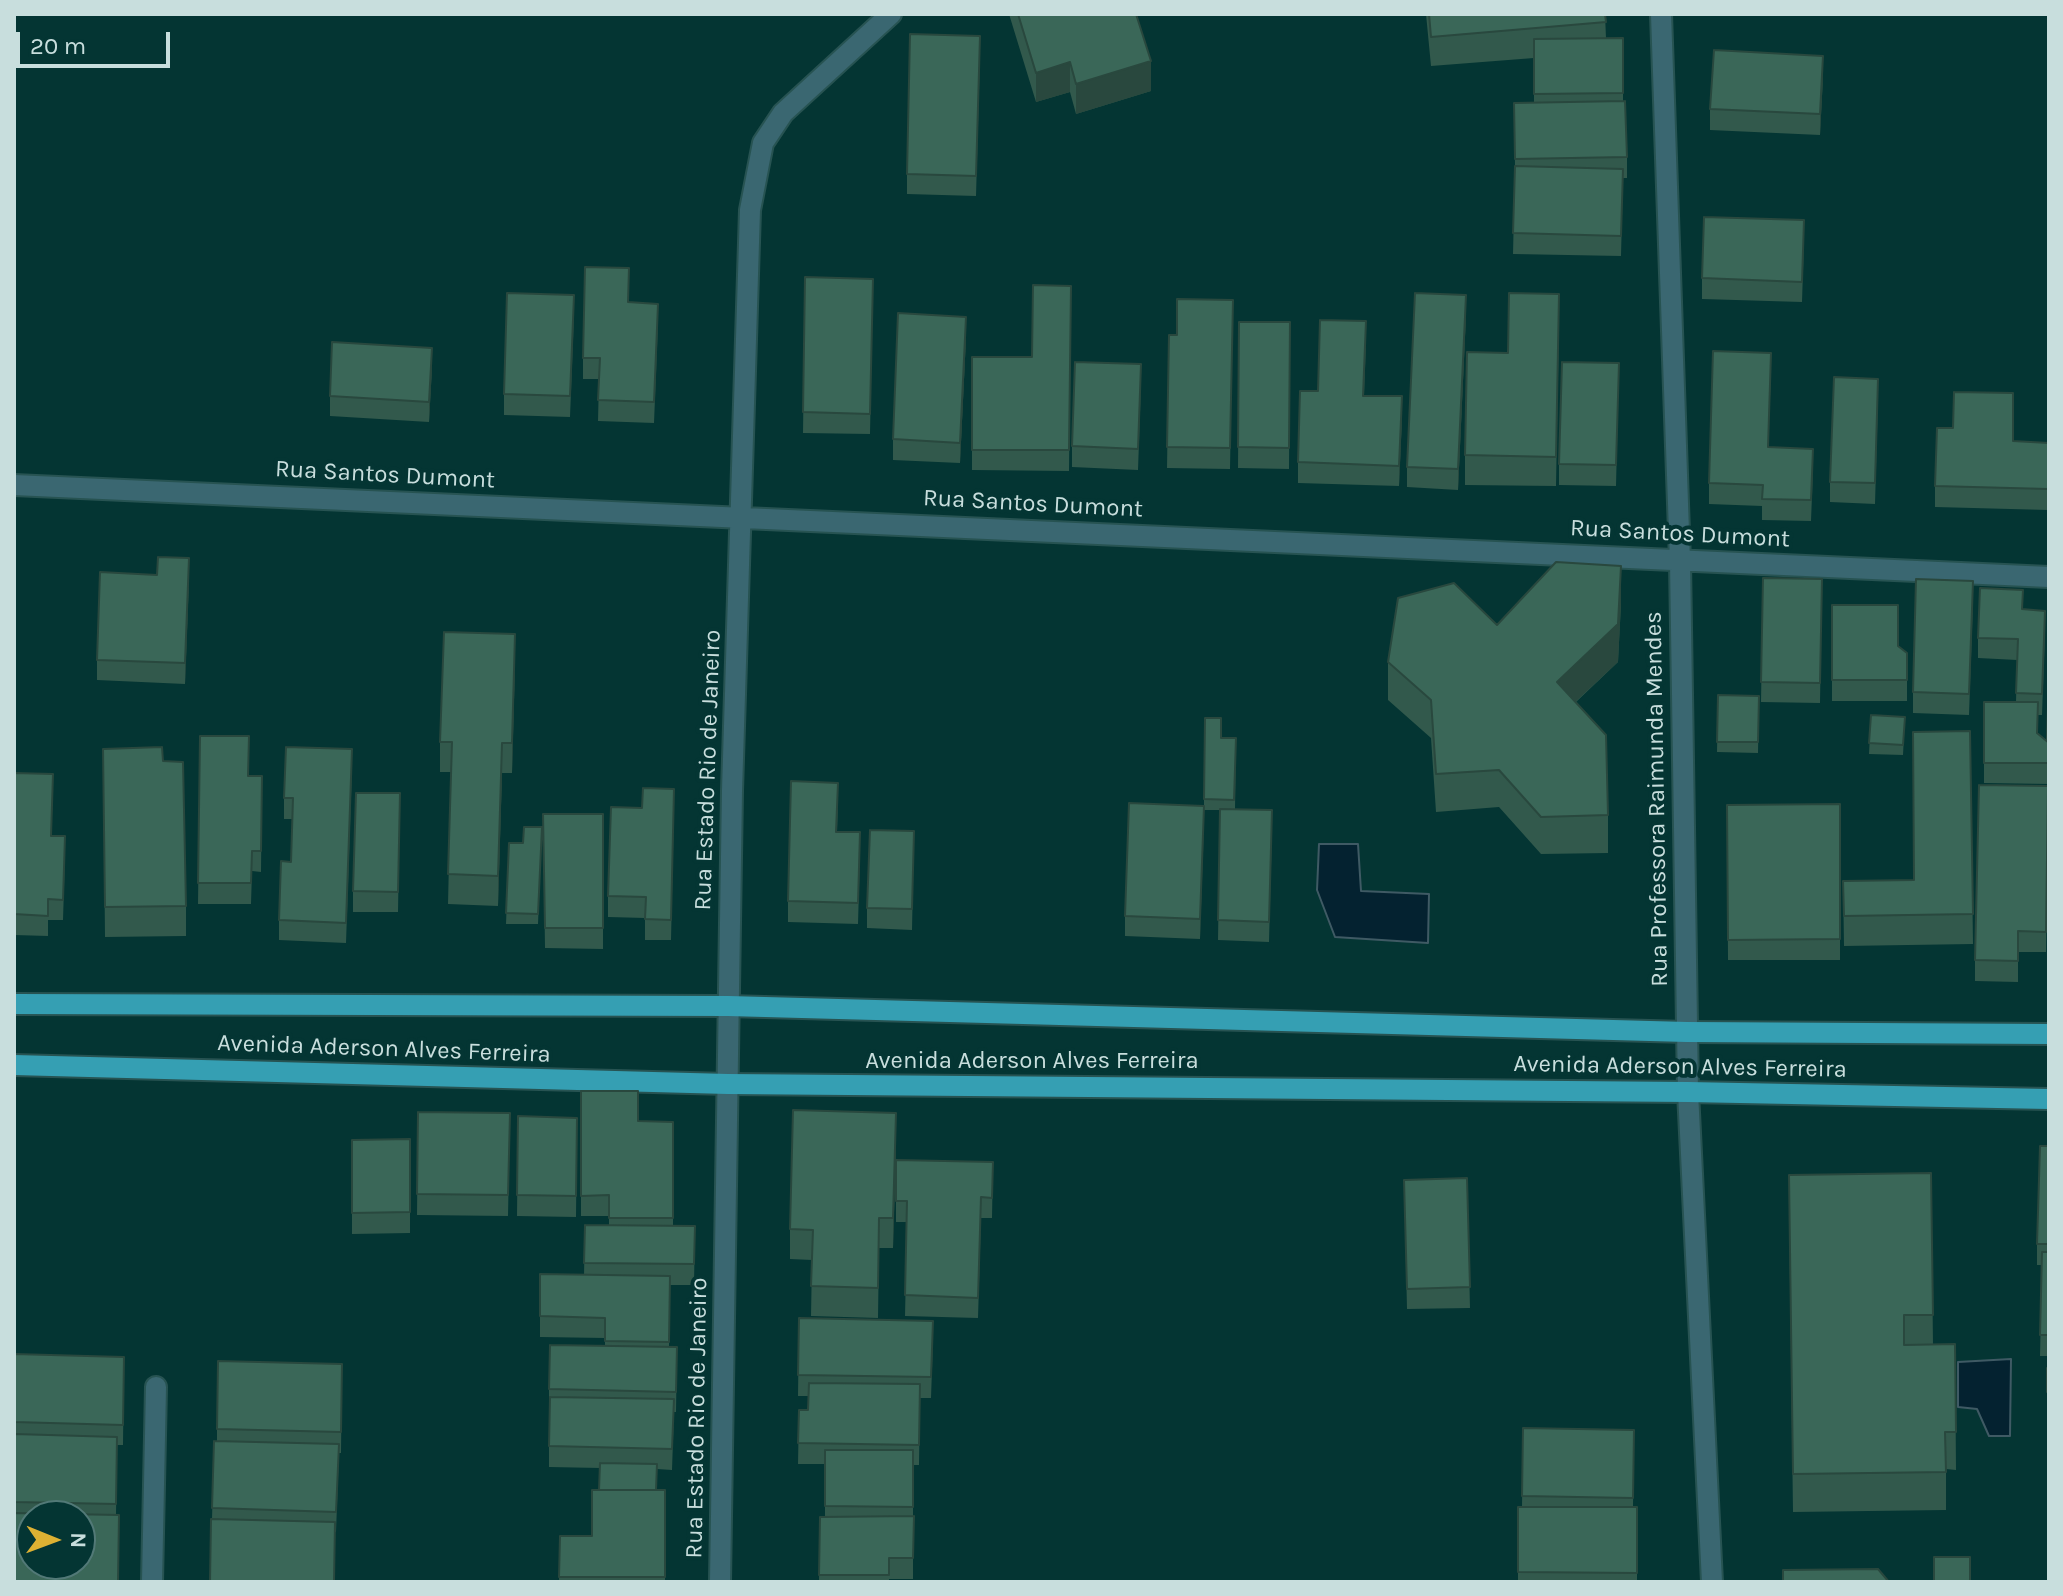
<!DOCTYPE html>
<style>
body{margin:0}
#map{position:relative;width:2063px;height:1596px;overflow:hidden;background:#043533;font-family:Karla,sans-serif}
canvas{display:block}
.frame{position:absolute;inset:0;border:16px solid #c8dedd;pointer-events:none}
.north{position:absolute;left:16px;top:1500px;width:80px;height:80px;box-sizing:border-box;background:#043533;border:2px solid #527977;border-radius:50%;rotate:91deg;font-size:22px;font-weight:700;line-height:32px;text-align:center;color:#c8dedd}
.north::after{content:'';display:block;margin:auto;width:28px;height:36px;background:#deb133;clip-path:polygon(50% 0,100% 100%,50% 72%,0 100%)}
.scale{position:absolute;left:16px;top:32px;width:154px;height:36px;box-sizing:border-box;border:4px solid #c8dedd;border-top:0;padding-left:10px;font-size:24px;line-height:28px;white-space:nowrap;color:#c8dedd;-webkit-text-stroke:6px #043533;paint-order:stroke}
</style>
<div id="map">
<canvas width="2063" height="1596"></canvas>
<div class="frame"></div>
<div class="north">N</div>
<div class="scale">20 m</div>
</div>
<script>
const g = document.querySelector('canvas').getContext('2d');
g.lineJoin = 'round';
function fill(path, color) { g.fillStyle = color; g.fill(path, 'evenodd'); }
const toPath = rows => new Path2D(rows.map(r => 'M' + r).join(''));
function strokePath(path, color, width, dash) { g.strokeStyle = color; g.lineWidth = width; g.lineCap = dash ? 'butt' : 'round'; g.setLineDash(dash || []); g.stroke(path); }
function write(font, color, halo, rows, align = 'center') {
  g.font = font + ' Karla,sans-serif'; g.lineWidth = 8; g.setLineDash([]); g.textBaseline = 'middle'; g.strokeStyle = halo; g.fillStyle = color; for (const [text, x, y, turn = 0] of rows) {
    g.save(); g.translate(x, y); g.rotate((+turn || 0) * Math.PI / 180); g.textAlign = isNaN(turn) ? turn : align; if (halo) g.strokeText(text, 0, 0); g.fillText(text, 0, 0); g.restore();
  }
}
const water = toPath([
 [1319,844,1358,844,1361,891,1429,894,1428,943,1335,937,1317,890,1319,844],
 [2011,1359,2010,1436,1989,1436,1977,1409,1958,1407,1958,1362,2011,1359]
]);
fill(water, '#042230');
strokePath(water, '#3f5a64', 2);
const street = toPath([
 [1661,14,1680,561,1688,1092,1712,1582],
 [14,485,2049,577],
 [152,1582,156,1387],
 [720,1582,732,791,750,210,763,143,783,113,891,14]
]);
const primary = toPath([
 [14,1004,728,1006,1687,1032,2049,1034],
 [14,1065,728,1084,1688,1092,2049,1099]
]);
strokePath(street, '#275352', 24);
strokePath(primary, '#275352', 24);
strokePath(street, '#3a6771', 20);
strokePath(primary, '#359fb3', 20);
fill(toPath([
 [1009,14,1136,14,1151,91,1076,114,1070,92,1036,102],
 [1426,14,1605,14,1606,38,1623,38,1623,101,1627,157,1627,178,1623,178,1621,256,1513,254,1515,167,1514,103,1534,102,1534,58,1431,66],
 [980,57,976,196,907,194,907,174],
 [1823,77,1820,135,1710,130,1710,109],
 [1804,241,1802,302,1702,299,1702,278],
 [805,277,873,279,870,434,803,433],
 [1071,286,1069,471,972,470,972,357,1032,357],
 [1233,300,1230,469,1167,468,1169,335,1177,335],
 [628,302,658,324,654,423,598,421,599,379,583,379,583,358],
 [574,315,570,417,504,415,504,394],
 [1466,315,1458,490,1407,487,1407,467],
 [1239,322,1290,322,1289,469,1238,468],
 [1559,324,1556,486,1465,485,1465,455,1508,353],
 [966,338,960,463,893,460,893,439],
 [1366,342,1364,396,1402,417,1399,486,1298,483,1298,462,1318,391],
 [1619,363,1616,486,1559,485,1559,464],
 [432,368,429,422,330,416,330,396],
 [1771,374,1768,447,1813,470,1811,521,1762,520,1762,506,1709,504,1709,483],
 [1141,385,1138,470,1072,467,1072,446],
 [1878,400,1875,504,1830,502,1830,482],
 [2013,441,2049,443,2048,510,1935,507,1935,486],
 [157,575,189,579,185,684,97,680,97,660],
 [1763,578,1822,579,1820,703,1761,702],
 [1973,602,1969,715,1913,713,1913,692],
 [1621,604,1618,662,1576,702,1608,815,1608,853,1541,854,1499,807,1436,812,1431,738,1388,700,1388,662,1497,625],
 [1832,605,1907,653,1907,701,1832,701],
 [2023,609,2045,631,2042,715,2038,715,2038,733,2047,741,2049,673,2049,784,1984,783,1984,702,2016,702,2017,660,1978,658,1978,638],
 [515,664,512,773,502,773,498,906,448,904,451,772,440,772,440,742],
 [1718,695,1759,696,1758,753,1717,752],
 [1871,715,1905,717,1903,755,1869,754],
 [1970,731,1973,944,1844,946,1843,881,1914,880],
 [200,736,248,776,262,776,261,872,252,871,251,904,198,904],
 [1221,738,1236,738,1235,810,1272,831,1269,942,1218,940,1220,810,1204,810,1200,939,1125,936,1125,916,1204,806,1204,799],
 [103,749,163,761,186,906,186,936,105,937],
 [352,769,346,943,279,940,279,920,291,862,292,819,284,819,284,798],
 [14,773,53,795,51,836,65,857,63,920,48,920,48,936,14,935],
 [2048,786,2046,952,2018,952,2018,982,1975,981,1975,960],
 [400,793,398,912,353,912,353,891],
 [838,804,837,832,860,853,858,924,788,922,788,901],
 [1840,804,1840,960,1728,960,1727,805],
 [674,809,671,940,645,940,645,918,608,917,608,896],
 [543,814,603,814,603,949,545,948],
 [542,827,538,924,506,924,509,843,523,843],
 [914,831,912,930,867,928,867,908],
 [581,1091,638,1121,673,1122,673,1226,695,1226,694,1285,670,1285,669,1347,677,1347,676,1412,674,1412,672,1470,657,1469,656,1490,665,1490,665,1582,559,1582,560,1536,592,1536,599,1490,600,1468,549,1467,549,1389,605,1346,605,1338,540,1337,540,1274,584,1275,585,1225,609,1225,609,1216,581,1216],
 [418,1112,510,1113,508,1216,417,1215],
 [518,1116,577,1118,576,1217,517,1216],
 [410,1139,410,1233,352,1234,352,1140],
 [896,1143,893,1248,879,1248,878,1318,811,1316,812,1260,790,1259,790,1229],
 [2049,1146,2049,1356,2040,1356,2042,1265,2037,1265,2037,1244],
 [896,1160,993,1162,992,1218,981,1218,978,1318,905,1316,907,1222,896,1222],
 [1931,1173,1933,1345,1955,1344,1956,1470,1946,1469,1946,1510,1793,1512,1789,1212],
 [1467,1178,1470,1308,1407,1309,1404,1180],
 [799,1318,933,1341,931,1398,920,1398,919,1465,913,1465,913,1579,889,1579,889,1582,819,1582,820,1517,825,1516,825,1464,798,1464,799,1410,808,1410,809,1396,798,1396],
 [14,1354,124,1357,123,1445,117,1445,116,1515,118,1582,14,1582],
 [342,1364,341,1453,339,1453,336,1532,212,1519,214,1441,217,1441,217,1429],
 [2047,1368,2049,1368,2049,1413,2047,1413],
 [1523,1428,1634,1430,1633,1507,1637,1507,1637,1582,1518,1582,1518,1507,1522,1507]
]), '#32594c');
fill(toPath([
 [1823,56,1823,77,1820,135,1820,114],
 [1151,61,1151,91,1076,114,1076,84],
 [1070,62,1070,92,1036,102,1036,73],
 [1466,295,1466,315,1458,490,1458,469],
 [966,317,966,338,960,463,960,443],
 [432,348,432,368,429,422,429,402],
 [1402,396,1402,417,1399,486,1399,466],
 [189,558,189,579,185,684,185,663],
 [1621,566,1621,604,1618,662,1557,719,1557,682],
 [515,634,515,664,512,773,512,743],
 [502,743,502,773,498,906,498,876],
 [1204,806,1204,826,1200,939,1200,919],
 [896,1113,896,1143,893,1248,893,1218]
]), '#29483e');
const building = toPath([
 [1018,14,1136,14,1151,61,1076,84,1070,62,1036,73,1018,14],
 [1429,14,1605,14,1606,22,1431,37,1429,14],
 [910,34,980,36,976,176,907,174,910,34],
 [1623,38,1623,93,1534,94,1534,39,1623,38],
 [1714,50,1823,56,1820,114,1710,109,1714,50],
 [1625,101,1627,157,1515,159,1514,103,1625,101],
 [1515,166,1623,169,1621,236,1513,233,1515,166],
 [1704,217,1804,220,1802,282,1702,278,1704,217],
 [585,267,629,268,628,302,658,304,654,402,598,400,600,358,583,358,585,267],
 [805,277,873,279,870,414,803,412,805,277],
 [1033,285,1071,286,1069,450,972,450,972,357,1032,357,1033,285],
 [507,293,574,295,570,396,504,394,507,293],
 [1415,293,1466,295,1458,469,1407,467,1415,293],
 [1509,293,1559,294,1556,457,1465,455,1467,352,1508,353,1509,293],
 [1177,299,1233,300,1230,448,1167,447,1169,335,1177,335,1177,299],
 [898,313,966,317,960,443,893,439,898,313],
 [1320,320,1366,321,1363,396,1402,396,1399,466,1298,462,1300,391,1318,391,1320,320],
 [1239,322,1290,322,1289,448,1238,447,1239,322],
 [332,342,432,348,429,402,330,396,332,342],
 [1713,351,1771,353,1768,447,1813,449,1811,500,1762,499,1763,485,1709,483,1713,351],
 [1075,362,1141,364,1138,449,1072,446,1075,362],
 [1562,362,1619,363,1616,465,1559,464,1562,362],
 [1834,377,1878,379,1875,483,1830,482,1834,377],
 [1954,392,2013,393,2013,441,2049,443,2048,489,1935,486,1937,428,1953,428,1954,392],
 [158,557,189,558,185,663,97,660,100,572,157,575,158,557],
 [1556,562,1621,566,1618,624,1557,682,1606,735,1608,815,1541,817,1499,770,1436,774,1431,700,1388,662,1398,598,1454,583,1497,625,1556,562],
 [1763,578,1822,579,1820,683,1761,682,1763,578],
 [1916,579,1973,581,1969,694,1913,692,1916,579],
 [1980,588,2023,590,2022,609,2045,611,2042,694,2016,693,2018,639,1978,638,1980,588],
 [1832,605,1898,605,1898,646,1907,653,1907,680,1832,680,1832,605],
 [444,632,515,634,512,743,502,743,498,876,448,874,452,742,440,742,444,632],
 [2049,673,2049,739,2047,739,2049,673],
 [1718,695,1759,696,1758,742,1717,742,1718,695],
 [1984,702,2038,702,2037,733,2049,743,2049,763,1984,763,1984,702],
 [1871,715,1905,717,1903,745,1869,743,1871,715],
 [1205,718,1221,718,1221,738,1236,738,1234,800,1204,799,1205,718],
 [1970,731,1973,914,1844,916,1843,881,1914,880,1913,732,1970,731],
 [200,736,249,736,248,776,262,776,261,851,252,851,251,883,198,883,200,736],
 [162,747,163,761,183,762,186,906,105,907,103,749,162,747],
 [286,747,352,749,346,923,279,920,281,861,291,862,293,798,284,798,286,747],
 [14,773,53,774,51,836,65,836,63,900,48,899,48,916,14,914,14,773],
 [791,781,838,783,836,832,860,832,858,903,788,901,791,781],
 [1979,785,2048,786,2046,932,2018,931,2018,961,1975,960,1979,785],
 [643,788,674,789,671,920,645,919,646,897,608,896,611,807,642,808,643,788],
 [356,793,400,793,398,892,353,891,356,793],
 [1129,803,1204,806,1200,919,1125,916,1129,803],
 [1840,804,1840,939,1728,940,1727,805,1840,804],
 [1220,809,1272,810,1269,922,1218,920,1220,809],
 [543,814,603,814,603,928,545,928,543,814],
 [524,827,542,827,538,914,506,913,509,843,523,843,524,827],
 [870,830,914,831,912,909,867,908,870,830],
 [581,1091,638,1091,638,1121,673,1122,673,1218,609,1218,609,1195,581,1196,581,1091],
 [793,1110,896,1113,893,1218,879,1218,878,1288,811,1286,813,1230,790,1229,793,1110],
 [418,1112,510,1113,508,1195,417,1194,418,1112],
 [518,1116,577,1118,576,1196,517,1195,518,1116],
 [410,1139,410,1212,352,1213,352,1140,410,1139],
 [2040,1146,2049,1146,2049,1244,2037,1244,2040,1146],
 [896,1160,993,1162,992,1198,981,1197,978,1298,905,1295,907,1201,896,1201,896,1160],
 [1931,1173,1933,1315,1904,1315,1904,1345,1955,1344,1956,1432,1945,1432,1946,1472,1793,1474,1789,1175,1931,1173],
 [1467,1178,1470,1287,1407,1289,1404,1180,1467,1178],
 [585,1225,695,1226,694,1264,584,1263,585,1225],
 [2042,1252,2049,1252,2049,1335,2040,1335,2042,1252],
 [540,1274,670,1276,669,1342,605,1341,605,1318,540,1316,540,1274],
 [799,1318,933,1321,931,1377,798,1375,799,1318],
 [550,1345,677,1347,676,1392,549,1389,550,1345],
 [14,1354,124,1357,123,1425,14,1422,14,1354],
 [218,1361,342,1364,341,1432,217,1429,218,1361],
 [2047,1368,2049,1368,2049,1392,2047,1392,2047,1368],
 [809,1383,920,1384,919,1445,798,1443,799,1410,808,1410,809,1383],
 [550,1397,674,1399,672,1449,549,1446,550,1397],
 [1523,1428,1634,1430,1633,1498,1522,1496,1523,1428],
 [14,1434,117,1437,116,1504,14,1502,14,1434],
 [214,1441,339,1444,336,1512,212,1508,214,1441],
 [825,1450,913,1450,913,1507,825,1506,825,1450],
 [600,1463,657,1464,656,1490,599,1490,600,1463],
 [592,1490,665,1490,665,1577,559,1577,560,1536,592,1536,592,1490],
 [1518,1507,1637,1507,1637,1573,1518,1572,1518,1507],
 [14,1513,119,1515,118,1582,14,1581,14,1513],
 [32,1516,80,1516,80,1564,32,1564,32,1516],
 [914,1516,913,1558,889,1558,889,1575,819,1575,820,1517,914,1516],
 [211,1519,335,1522,334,1582,210,1582,211,1519],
 [1934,1557,1970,1557,1970,1582,1934,1582,1934,1557],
 [1878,1569,1889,1582,1783,1582,1783,1570,1878,1569]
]);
fill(building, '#3a6758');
strokePath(building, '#29483e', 2);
write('24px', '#c8dedd', '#043533', [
 ["Rua Santos Dumont",385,475,3],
 ["Rua Santos Dumont",1033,504,3],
 ["Rua Santos Dumont",1680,534,3],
 ["Rua Estado Rio de Janeiro",708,770,-88],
 ["Rua Professora Raimunda Mendes",1657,799,-91],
 ["Avenida Aderson Alves Ferreira",384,1049,2],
 ["Avenida Aderson Alves Ferreira",1032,1061],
 ["Avenida Aderson Alves Ferreira",1680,1067,1],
 ["Rua Estado Rio de Janeiro",697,1418,-89]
]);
</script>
